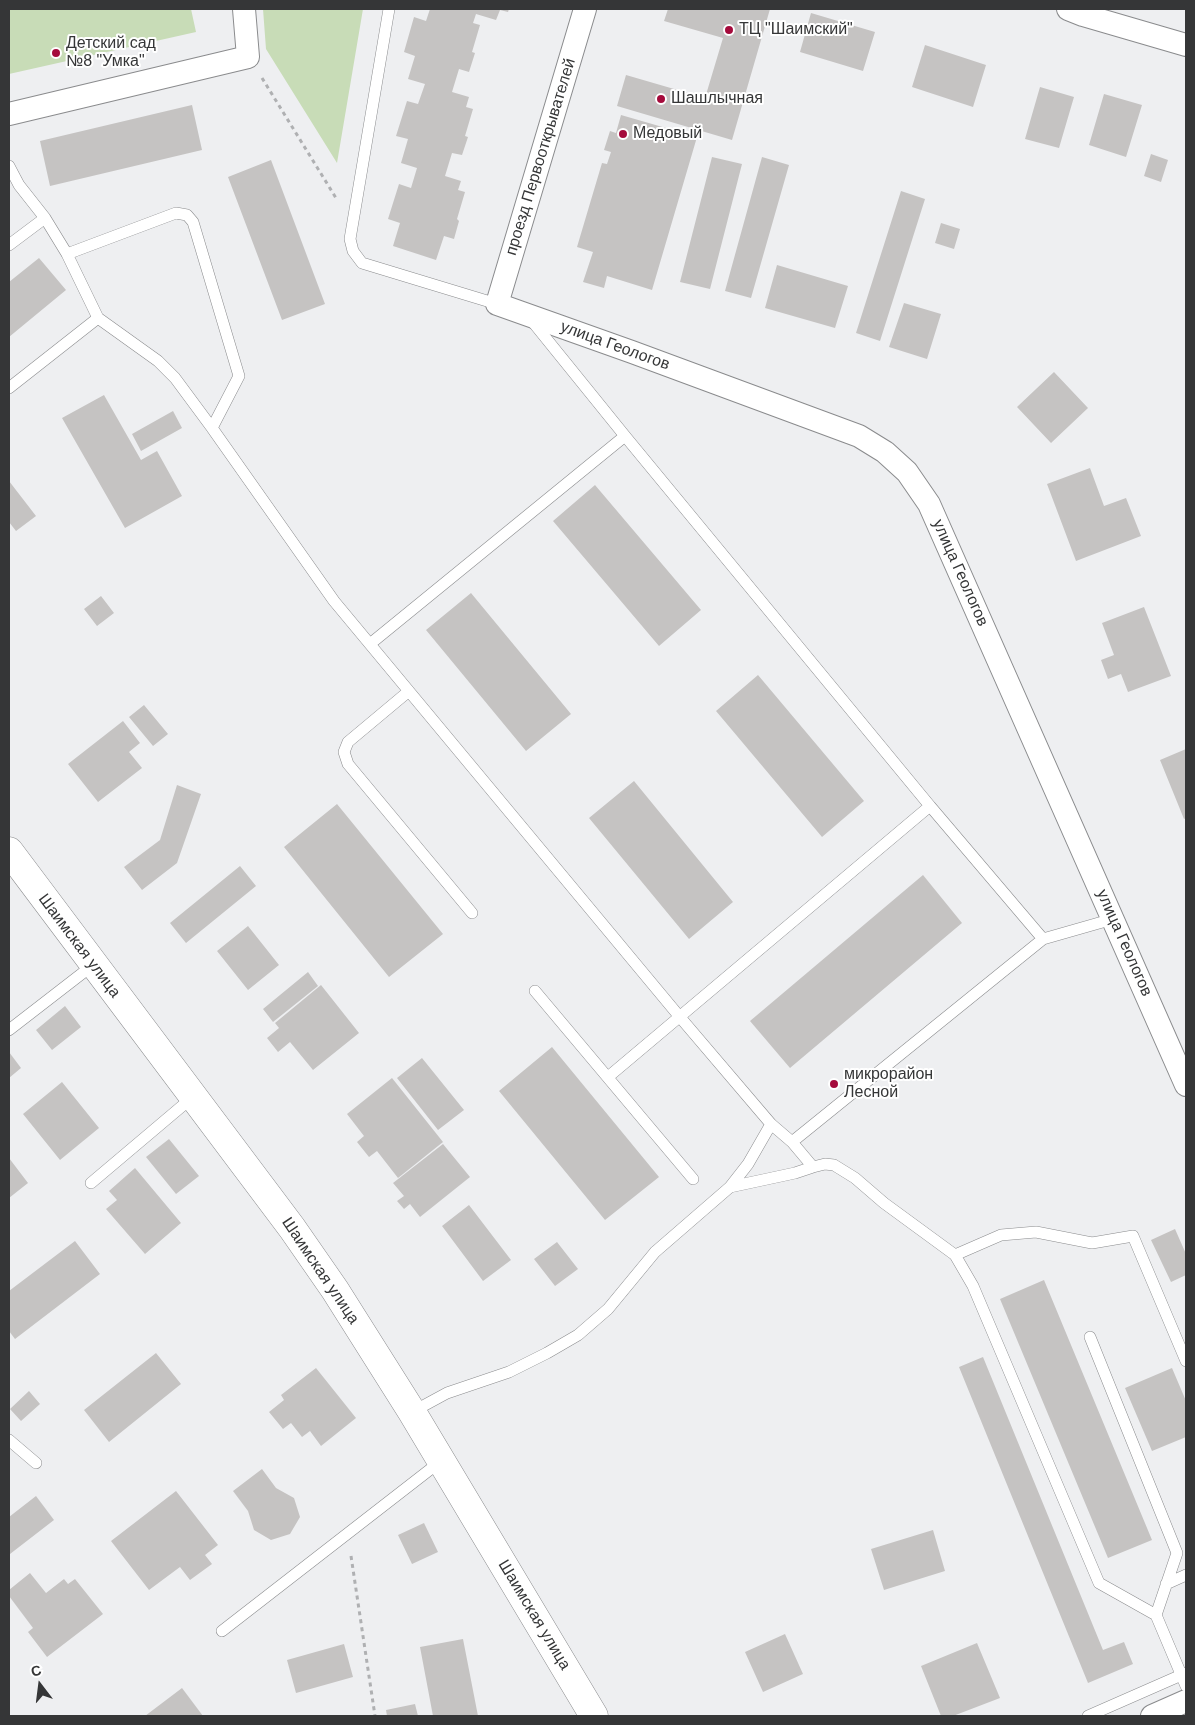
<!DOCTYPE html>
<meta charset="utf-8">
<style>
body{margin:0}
#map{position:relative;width:1195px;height:1725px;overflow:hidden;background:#eeeff1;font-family:Helvetica,sans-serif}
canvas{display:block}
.frame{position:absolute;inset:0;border:10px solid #353637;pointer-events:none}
.north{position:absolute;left:15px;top:1660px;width:50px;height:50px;-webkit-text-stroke:4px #fff;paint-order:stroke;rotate:345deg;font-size:14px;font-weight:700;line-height:20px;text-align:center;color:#353637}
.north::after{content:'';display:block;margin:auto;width:18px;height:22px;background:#353637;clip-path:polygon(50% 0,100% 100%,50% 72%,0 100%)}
</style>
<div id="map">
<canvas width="1195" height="1725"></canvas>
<div class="frame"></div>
<div class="north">С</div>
</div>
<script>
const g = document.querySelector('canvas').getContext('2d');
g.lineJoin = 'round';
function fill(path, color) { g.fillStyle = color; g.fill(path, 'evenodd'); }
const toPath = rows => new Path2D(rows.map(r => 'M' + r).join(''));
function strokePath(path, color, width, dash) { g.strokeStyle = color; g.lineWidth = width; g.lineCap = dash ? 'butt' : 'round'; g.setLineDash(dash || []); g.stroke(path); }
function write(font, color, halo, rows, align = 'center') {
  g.font = font + ' Helvetica,sans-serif'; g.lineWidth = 4; g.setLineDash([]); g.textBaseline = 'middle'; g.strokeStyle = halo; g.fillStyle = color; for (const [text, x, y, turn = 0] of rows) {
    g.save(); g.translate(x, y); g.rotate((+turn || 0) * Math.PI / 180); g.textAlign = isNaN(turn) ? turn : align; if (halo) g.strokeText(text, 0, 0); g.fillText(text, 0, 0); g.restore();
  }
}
fill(toPath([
 [9,9,191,9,196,32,9,74],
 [263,9,363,9,337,163,266,49]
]), '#c8dcb7');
fill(toPath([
 [430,9,509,9,508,12,500,10,496,20,476,14,473,23,480,25,472,52,475,53,469,72,459,69,452,92,469,97,466,107,473,109,465,136,468,137,462,155,452,153,445,176,461,181,458,190,465,192,457,219,459,221,454,239,444,236,436,260,393,246,400,223,388,219,399,184,411,188,417,168,401,163,408,139,396,136,407,101,418,104,425,84,408,79,415,56,404,52,414,17,426,21],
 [668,9,770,9,732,140,617,106,626,75,705,98,723,38,664,21],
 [811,13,875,32,863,71,800,52],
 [925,45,986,65,973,107,912,87],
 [1040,87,1074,97,1059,148,1025,139],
 [1104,94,1142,105,1126,157,1089,145],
 [192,105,202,150,50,186,40,141],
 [621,115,697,137,652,290,607,276,604,288,583,282,593,252,577,247,602,163,607,164,611,152,604,150,610,131,616,133],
 [1151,154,1168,160,1161,182,1144,176],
 [712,157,742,164,710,289,680,282],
 [762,157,789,165,751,298,725,291],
 [271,160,325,304,282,320,228,177],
 [901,191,925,199,880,341,856,333],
 [941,223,960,229,954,249,935,243],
 [39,258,66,290,9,337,9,282],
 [777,265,848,286,835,328,765,308],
 [904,303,941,314,927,359,889,347],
 [1054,372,1088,408,1051,443,1017,407],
 [104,395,141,460,157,451,182,496,125,528,62,418],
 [173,411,182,428,141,451,132,434],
 [1090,468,1104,506,1126,498,1141,536,1076,561,1047,484],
 [9,481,36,516,16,531,9,522],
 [595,485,701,610,659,646,553,521],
 [471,593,571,714,526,751,426,630],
 [101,596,114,613,97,626,84,609],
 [1144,607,1171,676,1128,692,1121,674,1108,679,1101,660,1114,655,1102,623],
 [758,675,864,801,822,837,716,711],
 [144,705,168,734,153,746,129,717],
 [123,721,140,743,129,752,142,768,98,802,68,764],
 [1186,749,1186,818,1184,819,1160,760],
 [634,781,733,902,689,939,589,818],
 [177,785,201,794,177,863,142,890,124,867,160,840],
 [337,804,443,934,389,977,284,847],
 [240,866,256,886,186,943,170,923],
 [923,875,962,923,790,1068,750,1021],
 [248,926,279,965,248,990,217,951],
 [308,972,318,986,273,1022,263,1009],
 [321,985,359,1033,313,1070,290,1042,278,1052,267,1038,279,1028,275,1023],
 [65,1006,81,1027,52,1050,36,1030],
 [552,1047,659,1177,605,1220,499,1091],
 [9,1052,21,1068,9,1078],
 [422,1058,464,1110,438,1130,397,1078],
 [392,1078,443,1142,398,1178,377,1151,369,1157,357,1142,364,1136,347,1114],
 [62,1082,99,1128,60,1160,23,1114],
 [169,1139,199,1176,176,1194,146,1157],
 [443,1144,470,1177,420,1217,410,1204,404,1209,397,1201,404,1196,393,1183],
 [9,1158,28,1183,9,1198],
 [135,1168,181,1223,145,1254,106,1209,117,1200,109,1191],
 [469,1205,511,1260,483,1281,442,1226],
 [1175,1229,1186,1254,1186,1275,1171,1282,1151,1240],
 [75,1241,100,1274,15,1339,9,1331,9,1291],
 [557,1242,578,1269,555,1286,534,1259],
 [1044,1280,1152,1540,1108,1558,1000,1299],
 [156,1353,181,1384,109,1442,84,1410],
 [983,1357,1103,1650,1124,1642,1133,1664,1088,1683,959,1367],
 [316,1368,356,1418,321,1446,310,1431,302,1437,291,1423,283,1429,269,1412,284,1400,281,1395],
 [1172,1368,1186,1401,1186,1437,1152,1451,1125,1388],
 [29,1391,40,1404,21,1421,10,1409],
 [262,1469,276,1488,294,1498,300,1517,290,1534,271,1540,254,1530,248,1511,233,1491],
 [176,1491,218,1545,205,1555,212,1564,190,1580,180,1567,149,1590,111,1541],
 [36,1496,54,1520,10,1554,9,1552,9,1517],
 [424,1523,438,1552,412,1564,398,1535],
 [933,1530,945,1571,884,1590,871,1549],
 [30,1573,46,1593,64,1579,68,1584,75,1579,103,1614,47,1657,28,1632,33,1628,9,1596,9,1590],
 [785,1634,803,1674,763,1692,745,1652],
 [463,1639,478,1716,433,1716,420,1647],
 [977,1643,1000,1698,953,1716,941,1716,921,1666],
 [344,1644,353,1677,296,1693,287,1660],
 [182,1688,203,1716,145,1716],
 [415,1704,418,1716,387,1716,386,1710]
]), '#c5c3c2');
const service = toPath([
 [389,9,350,239,353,251,362,263,497,304],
 [9,166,19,185,45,218,67,254,98,318,158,361,175,378,212,428,334,601,679,1016,771,1124,792,1142,1043,939,1113,919],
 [9,245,45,218],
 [67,254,176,213,187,215,193,222,239,376,212,428],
 [532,321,625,436,930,806],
 [9,388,98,318],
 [370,644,625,436],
 [409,691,348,742,344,752,348,764,472,913],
 [535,991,693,1179],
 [9,1030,93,965],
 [608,1077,930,806,1043,939],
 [792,1142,813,1167],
 [91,1183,194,1096],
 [730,1187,795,1173,813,1167,825,1164,834,1165,855,1178,884,1203,955,1255,973,1286,1099,1583,1156,1615,1186,1686],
 [955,1255,1001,1235,1036,1232,1092,1243,1133,1236,1186,1361],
 [1090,1337,1177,1553,1156,1615],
 [412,1412,447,1393,509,1372,547,1353,578,1335,608,1309,655,1252,730,1187,748,1164,771,1124],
 [9,1440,36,1463],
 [1166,1584,1186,1575],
 [222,1631,441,1461],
 [1088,1716,1186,1673]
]);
const minor = toPath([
 [585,9,497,304,632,352,859,436,885,452,907,472,929,504,1186,1085],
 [1068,9,1083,15,1186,45],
 [9,114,248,57,244,9],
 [1152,1716,1186,1701]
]);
const secondary = toPath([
 [9,851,292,1228,335,1290,412,1412,594,1716]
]);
strokePath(service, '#8a8b8d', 12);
strokePath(minor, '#8a8b8d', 24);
strokePath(secondary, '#8a8b8d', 29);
strokePath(toPath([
 [262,78,336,198],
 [351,1556,375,1716]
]), '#afb0b2', 3, [4, 4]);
strokePath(service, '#fff', 11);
strokePath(minor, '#fff', 22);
strokePath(secondary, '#fff', 28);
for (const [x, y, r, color] of [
 [729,30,5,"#a50b3c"],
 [56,53,5,"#a50b3c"],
 [661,99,5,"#a50b3c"],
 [623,134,5,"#a50b3c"],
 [834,1084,5,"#a50b3c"]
]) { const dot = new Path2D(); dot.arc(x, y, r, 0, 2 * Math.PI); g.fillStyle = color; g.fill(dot); strokePath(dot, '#fff', 2); }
write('16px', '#353637', '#fff', [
 ["ТЦ \"Шаимский\"",739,30],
 ["Детский сад",66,44],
 ["№8 \"Умка\"",66,62],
 ["Шашлычная",671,99],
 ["Медовый",633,134],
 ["микрорайон",844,1075],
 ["Лесной",844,1093]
], 'left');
write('16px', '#353637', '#fff', [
 ["проезд Первооткрывателей",541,157,-73],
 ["улица Геологов",615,346,20],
 ["улица Геологов",960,573,66],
 ["улица Геологов",1124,943,66],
 ["Шаимская улица",79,946,53],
 ["Шаимская улица",320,1271,56],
 ["Шаимская улица",534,1615,59]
]);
</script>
